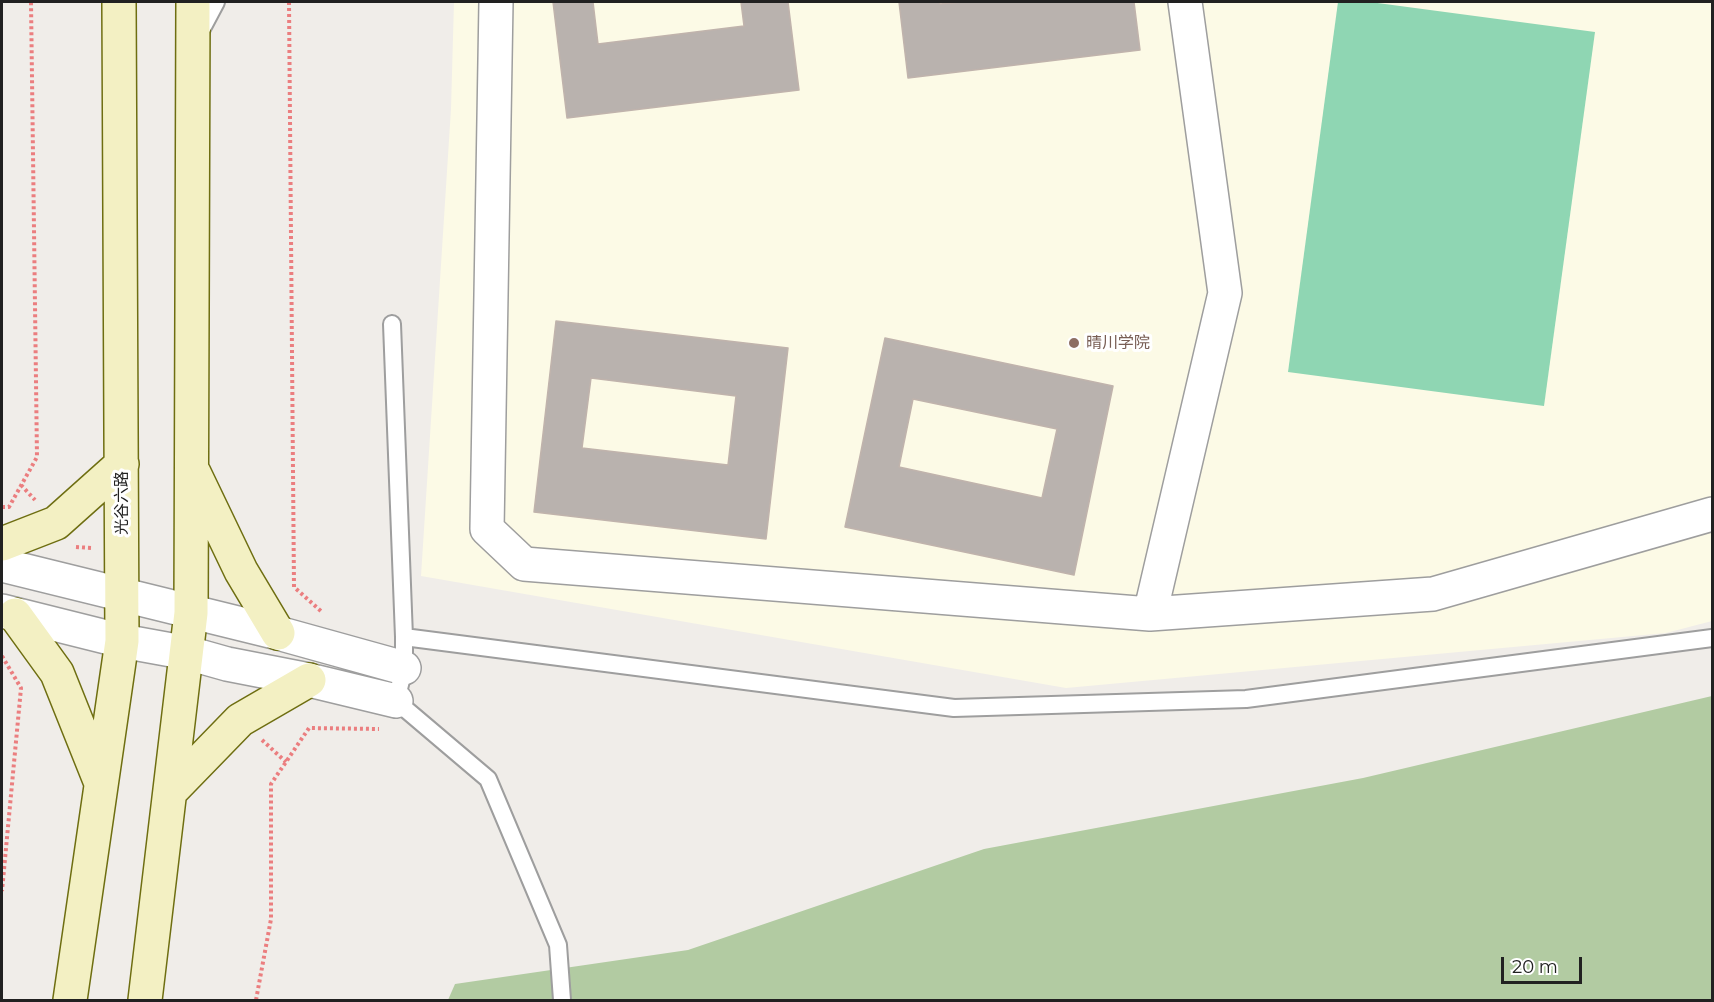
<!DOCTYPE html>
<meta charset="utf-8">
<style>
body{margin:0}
#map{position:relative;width:1714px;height:1002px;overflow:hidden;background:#f0ede9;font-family:Montserrat,sans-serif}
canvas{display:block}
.frame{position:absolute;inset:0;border:3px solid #212121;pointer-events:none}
.scale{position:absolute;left:1501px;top:957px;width:81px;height:27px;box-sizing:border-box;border:3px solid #212121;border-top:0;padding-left:8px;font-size:18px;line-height:21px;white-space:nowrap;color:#212121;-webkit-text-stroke:4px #fff;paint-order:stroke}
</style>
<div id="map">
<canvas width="1714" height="1002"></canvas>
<div class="frame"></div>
<div class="scale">20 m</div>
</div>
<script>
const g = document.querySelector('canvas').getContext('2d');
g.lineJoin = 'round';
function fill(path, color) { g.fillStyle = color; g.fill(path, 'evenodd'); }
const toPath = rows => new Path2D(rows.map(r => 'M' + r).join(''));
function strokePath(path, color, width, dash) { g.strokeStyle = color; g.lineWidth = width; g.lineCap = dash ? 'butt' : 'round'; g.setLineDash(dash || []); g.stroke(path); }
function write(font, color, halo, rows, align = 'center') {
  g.font = font + ' Montserrat,"Noto Sans SC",sans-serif'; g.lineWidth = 6; g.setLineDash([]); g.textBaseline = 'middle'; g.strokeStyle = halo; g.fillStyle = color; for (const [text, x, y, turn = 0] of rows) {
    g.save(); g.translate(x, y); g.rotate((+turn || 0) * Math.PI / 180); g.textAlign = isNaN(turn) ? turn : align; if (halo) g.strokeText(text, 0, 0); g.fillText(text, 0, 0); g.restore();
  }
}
fill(toPath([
 [454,2,1712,2,1712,621,1666,633,1066,688,421,576,451,109]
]), '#fcfae6');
fill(toPath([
 [1712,696,1712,1000,448,1000,455,984,688,950,984,849,1363,778]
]), '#b2cba2');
fill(toPath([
 [1338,2,1370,2,1595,32,1544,406,1288,372]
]), '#8fd6b3');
const building = toPath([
 [553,2,593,2,598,44,744,26,741,2,788,2,799,90,567,118,553,2],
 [899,2,939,2,940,4,962,2,1134,2,1140,50,908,78,899,2],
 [556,321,788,348,766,539,534,512,556,321],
 [591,378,736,396,728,465,582,448,591,378],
 [885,338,1113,386,1074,575,845,527,885,338],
 [913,399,1057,429,1042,498,899,467,913,399]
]);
fill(building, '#b9b2ae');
strokePath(building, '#c0b3ac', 1.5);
const service = toPath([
 [199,34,216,2],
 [392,324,404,637,404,668,396,701,488,779,558,945,562,1000],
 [404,637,954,708,1246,699,1712,638]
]);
const minor = toPath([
 [496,2,487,529,524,564,1150,614,1433,594,1712,514],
 [1150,614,1225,293,1185,2]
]);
const tertiary = toPath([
 [2,565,278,633,404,668],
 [2,611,122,641,188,653,227,664,309,680,396,701]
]);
const secondary = toPath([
 [194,473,241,571,278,633],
 [2,544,56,523,122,464],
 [15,615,57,673,101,783],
 [171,791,240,720,309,680],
 [70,1000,122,641,119,2],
 [145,1000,191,613,193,2]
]);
strokePath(service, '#9e9e9e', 20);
strokePath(minor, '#9e9e9e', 36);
strokePath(tertiary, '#9e9e9e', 36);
strokePath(secondary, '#6e6e11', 36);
strokePath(toPath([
 [289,2,294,587,322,612],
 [21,485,35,500],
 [2,507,9,507,37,457,31,2],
 [76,547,92,548],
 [2,656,21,688,2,891],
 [262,740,286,762],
 [256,1000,271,919,271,784,309,728,379,729]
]), '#eb7e7f', 4, [3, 3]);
strokePath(service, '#fff', 16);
strokePath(minor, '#fff', 33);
strokePath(tertiary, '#fff', 33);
strokePath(secondary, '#f3f0c3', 33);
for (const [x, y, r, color] of [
 [1074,343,6,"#8d6e63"]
]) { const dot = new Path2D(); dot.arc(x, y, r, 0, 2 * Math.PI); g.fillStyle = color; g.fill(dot); strokePath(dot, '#fff', 2); }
write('16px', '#785e54', '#fff', [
 ["晴川学院",1086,343]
], 'left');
write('16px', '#212121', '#fff', [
 ["光谷六路",122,503,-90]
]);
</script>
